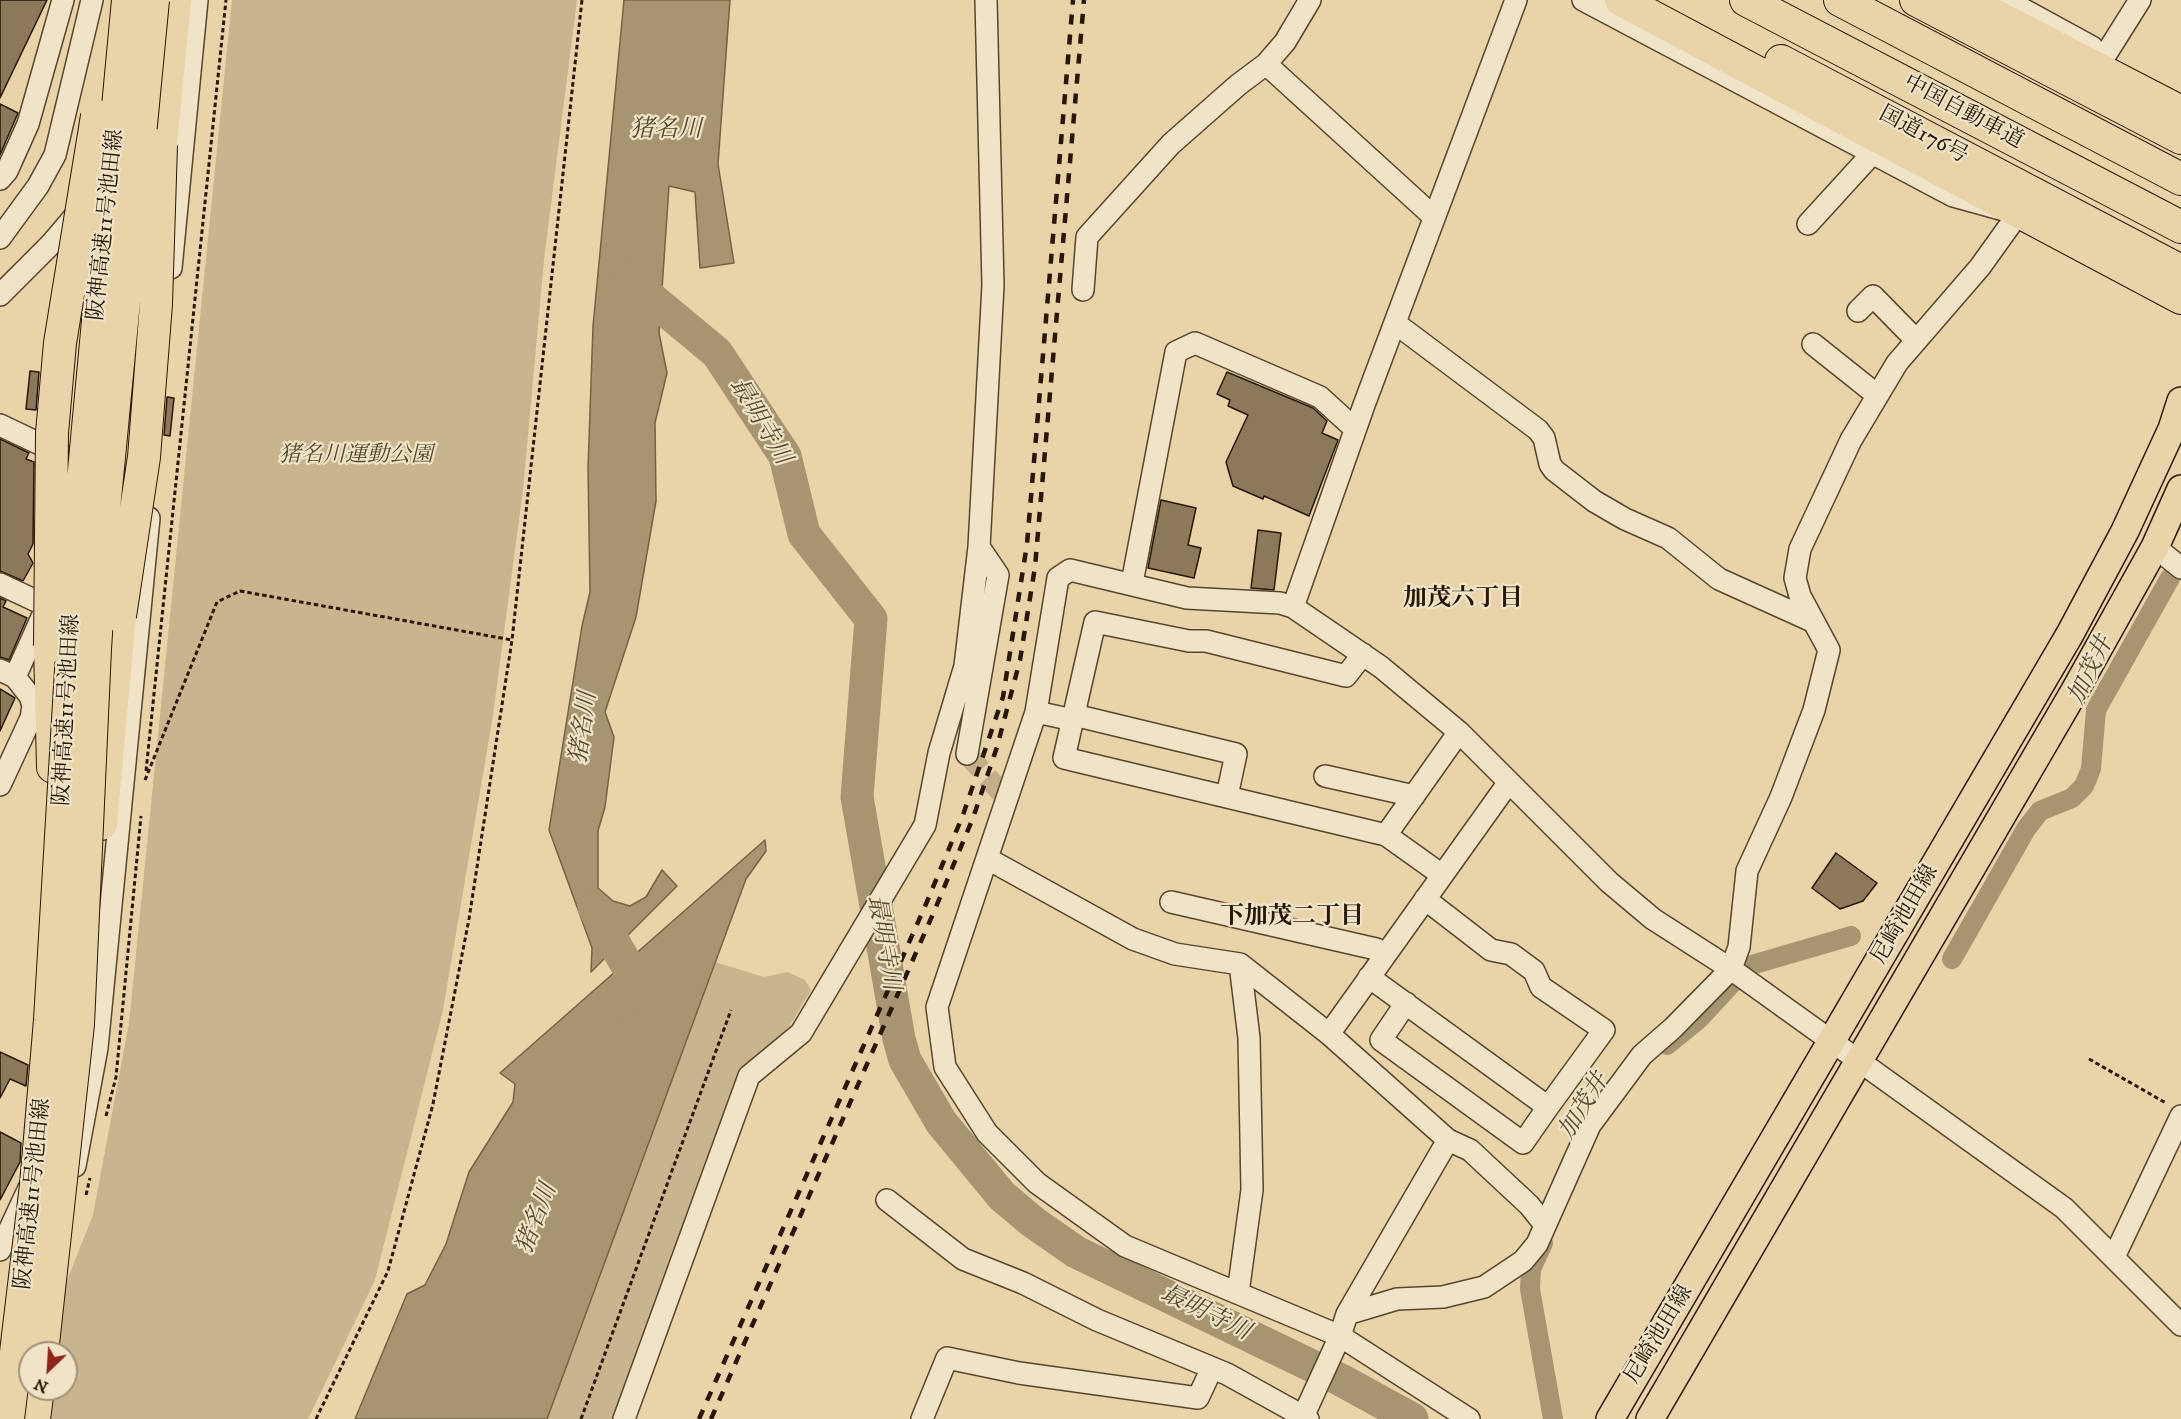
<!DOCTYPE html>
<meta charset="utf-8">
<style>
body{margin:0}
#map{position:relative;width:2181px;height:1419px;overflow:hidden;background:#e9d4aa;font-family:"IM FELL DW Pica",serif}
canvas{display:block}
.north{position:absolute;left:18px;top:1341px;width:60px;height:60px;box-sizing:border-box;background:#f1e3c8;border:2px solid #a09179;border-radius:50%;rotate:205deg;font-size:16px;font-weight:700;line-height:24px;text-align:center;color:#271702}
.north::after{content:'';display:block;margin:auto;width:21px;height:27px;background:#8f2418;clip-path:polygon(50% 0,100% 100%,50% 72%,0 100%)}
</style>
<div id="map">
<canvas width="2181" height="1419"></canvas>
<div class="north">N</div>
</div>
<script>
const g = document.querySelector('canvas').getContext('2d');
g.lineJoin = 'round';
function fill(path, color) { g.fillStyle = color; g.fill(path, 'evenodd'); }
const toPath = rows => new Path2D(rows.map(r => 'M' + r).join(''));
function strokePath(path, color, width, dash) { g.strokeStyle = color; g.lineWidth = width; g.lineCap = dash ? 'butt' : 'round'; g.setLineDash(dash || []); g.stroke(path); }
function write(font, color, halo, rows, align = 'center') {
  g.font = font + ' "IM FELL DW Pica","Noto Serif JP",serif'; g.lineWidth = 4.5; g.setLineDash([]); g.textBaseline = 'middle'; g.strokeStyle = halo; g.fillStyle = color; for (const [text, x, y, turn = 0] of rows) {
    g.save(); g.translate(x, y); g.rotate((+turn || 0) * Math.PI / 180); g.textAlign = isNaN(turn) ? turn : align; if (halo) g.strokeText(text, 0, 0); g.fillText(text, 0, 0); g.restore();
  }
}
fill(toPath([
 [232,0,577,0,544,260,523,490,493,715,443,1010,375,1280,308,1419,0,1419,0,1404,62,1293,93,1215,129,1023],
 [30,1353,66,1353,66,1389,30,1389],
 [715,962,764,977,788,972,805,980,811,990,789,1027,743,1066,730,1094,613,1419,547,1419]
]), '#c8b48d');
const water = toPath([
 [624,0,730,0,718,164,734,263,700,268,695,192,669,186,659,333,667,373,655,423,656,501,636,617,605,712,614,737,605,807,598,831,598,888,613,901,630,906,646,897,662,870,677,886,591,972,592,948,549,830,582,626,590,592,588,468,593,326,624,0],
 [765,840,766,851,746,879,547,1419,355,1419,407,1294,425,1285,446,1244,469,1172,513,1102,515,1084,500,1073,765,840]
]);
fill(water, '#a79471');
strokePath(water, '#746245', 1.5);
strokePath(toPath([
 [1952,959,2026,829,2040,811,2072,798,2084,786,2091,769,2096,710,2170,578],
 [1667,1045,1699,1019,1748,966,1851,936],
 [1543,1243,1531,1269,1530,1289,1553,1419]
]), '#a79471', 20);
strokePath(toPath([
 [628,279,717,353,785,456,804,534,871,619,857,797,899,1039,905,1060,941,1122,1002,1196,1033,1222,1076,1252,1341,1380,1412,1419],
 [594,908,632,974,621,1003]
]), '#a79471', 33);
const building = toPath([
 [0,0,47,0,0,98,0,0],
 [0,104,18,113,0,155,0,104],
 [30,371,39,372,36,410,26,409,30,371],
 [1227,372,1313,408,1327,421,1322,433,1338,440,1309,516,1264,496,1263,499,1233,486,1226,462,1248,415,1228,406,1230,400,1217,394,1227,372],
 [167,397,174,398,170,436,164,435,167,397],
 [0,439,29,453,26,459,34,462,33,544,28,554,33,563,23,581,0,571,0,439],
 [1161,500,1196,508,1188,545,1201,548,1194,578,1148,568,1161,500],
 [1258,530,1281,533,1274,590,1251,588,1258,530],
 [0,598,6,601,3,607,27,618,9,660,0,657,0,598],
 [0,689,15,698,0,731,0,689],
 [1836,853,1877,883,1863,901,1840,909,1812,888,1836,853],
 [0,1052,28,1065,26,1086,10,1079,0,1098,0,1052],
 [0,1132,21,1143,20,1162,0,1200,0,1132]
]);
fill(building, '#8c7959');
strokePath(building, '#271702', 1.5);
strokePath(toPath([
 [967,754,1006,798]
]), '#c2ae88', 21, [21, 10]);
const minor = toPath([
 [2006,0,2092,47,2096,70],
 [1266,64,1434,217],
 [2096,70,2140,0],
 [0,179,7,171,28,124,63,0],
 [1808,224,1871,155],
 [0,238,38,186,55,155,92,0],
 [171,268,197,0],
 [1083,290,1087,237,1171,144,1238,85,1266,64,1285,42,1310,0],
 [0,295,51,244,80,210],
 [1858,311,1873,296,1916,340],
 [1395,323,1538,430,1544,438,1550,464,1554,470,1594,501,1625,519,1668,538,1719,579,1812,621],
 [1813,344,1877,395],
 [0,425,61,454],
 [2155,547,2181,568],
 [1132,583,1176,352,1195,343,1320,397,1355,429],
 [0,584,47,606,15,677],
 [1293,607,1364,405,1516,0],
 [1363,654,1346,676,1206,641,1189,641,1095,622,1064,758,1386,835,1442,875],
 [0,670,15,677,30,696,33,706,31,718,0,785],
 [1036,712,1073,720],
 [1074,715,1236,754,1227,796],
 [967,754,998,575,979,547],
 [1325,776,1414,796],
 [1386,835,1459,732],
 [988,859,1133,939,1175,954,1240,964,1329,1034,1448,1140,1347,1314,1340,1336,1125,1246,1037,1183,987,1133,945,1067,937,1007,1036,712,1058,578,1070,570,1187,598,1280,603,1293,607,1381,667,1459,732,1609,882,1653,919,1731,969,2064,1208,2181,1325],
 [1171,902,1376,949,1384,954],
 [1369,977,1548,1107,1604,1030,1541,987,1534,971,1511,954,1491,950,1425,899],
 [1406,1003,1381,1040,1523,1143,1548,1107],
 [1329,1034,1509,782],
 [1448,1140,1470,1150,1529,1205,1545,1225],
 [75,1166,97,1048,149,518],
 [887,1200,963,1259,1023,1283,1097,1320,1227,1374,1308,1419],
 [0,1250,29,1188],
 [2114,1257,2181,1116],
 [1238,1293,1252,1190,1249,1038,1240,964],
 [1347,1314,1397,1299,1443,1297,1484,1287,1523,1261,1537,1244,1590,1125,1642,1055,1673,1028,1731,969,1739,947,1747,871,1781,797,1814,710,1829,650,1800,596,1795,578,1800,549,1851,440,1897,363,1980,267,2018,214,1953,196,1583,0],
 [624,1419,749,1076,801,1033,925,825,939,753,965,666,979,547,993,285,986,0],
 [922,1419,947,1358,1019,1373,1198,1398,1212,1368],
 [1302,1419,1340,1336,1469,1419]
]);
const major = toPath([
 [1610,1419,2070,634,2125,531,2172,429,2181,401],
 [1650,1419,2074,692,2155,547,2181,489]
]);
const highway = toPath([
 [1621,0,2181,298],
 [1746,0,2181,227],
 [1840,0,2181,179],
 [1916,0,2181,138],
 [1965,0,2181,112],
 [1781,61,2181,271],
 [161,145,175,0],
 [50,646,53,767],
 [101,824,120,616],
 [34,1419,38,1389]
]);
strokePath(minor, '#58462c', 24);
strokePath(major, '#271702', 30);
strokePath(highway, '#271702', 34);
strokePath(toPath([
 [146,771,226,0],
 [145,780,217,602,240,591,512,640],
 [2089,1059,2166,1103],
 [106,1116,116,1077,141,816],
 [86,1195,90,1178],
 [316,1419,388,1271,433,1104,469,919,512,640,582,0],
 [581,1419,731,1010]
]), '#271702', 3, [4.5, 3]);
strokePath(minor, '#f1e3c8', 21);
strokePath(major, '#e9d4aa', 27);
strokePath(highway, '#e9d4aa', 32);
strokePath(toPath([
 [699,1419,926,904,963,815,1003,697,1027,544,1073,0],
 [711,1419,933,914,973,818,997,747,1020,660,1035,567,1084,0]
]), '#271702', 4.5, [10, 10]);
const highwayBridge = toPath([
 [120,616,144,457,156,304,161,145],
 [50,646,52,433,60,343,97,116],
 [42,1353,78,1024,95,649,104,509,153,0],
 [8,1419,36,1185,50,1020,81,503,128,0]
]);
strokePath(highwayBridge, '#271702', 34, []);
strokePath(highwayBridge, '#e9d4aa', 32);
write('22px', '#271702', '#f1e3c8', [
 ["中国自動車道",1963,113,28],
 ["国道176号",1923,136,28],
 ["阪神高速11号池田線",107,225,-84],
 ["阪神高速11号池田線",68,710,-87],
 ["尼崎池田線",1906,915,-60],
 ["阪神高速11号池田線",34,1194,-84],
 ["尼崎池田線",1660,1335,-59]
]);
write('italic 22px', '#57462c', '#f1e3c8', [
 ["猪名川運動公園",356,456]
]);
write('italic 24px', '#5a492e', '#f1e3c8', [
 ["猪名川",666,131],
 ["最明寺川",759,422,59],
 ["加茂井",2092,671,-64],
 ["猪名川",585,728,-82],
 ["最明寺川",882,943,80],
 ["加茂井",1585,1107,-58],
 ["猪名川",538,1219,-69],
 ["最明寺川",1205,1314,26]
]);
write('bold 24px', '#271702', '#f1e3c8', [
 ["加茂六丁目",1463,600],
 ["下加茂二丁目",1292,918]
]);
</script>
